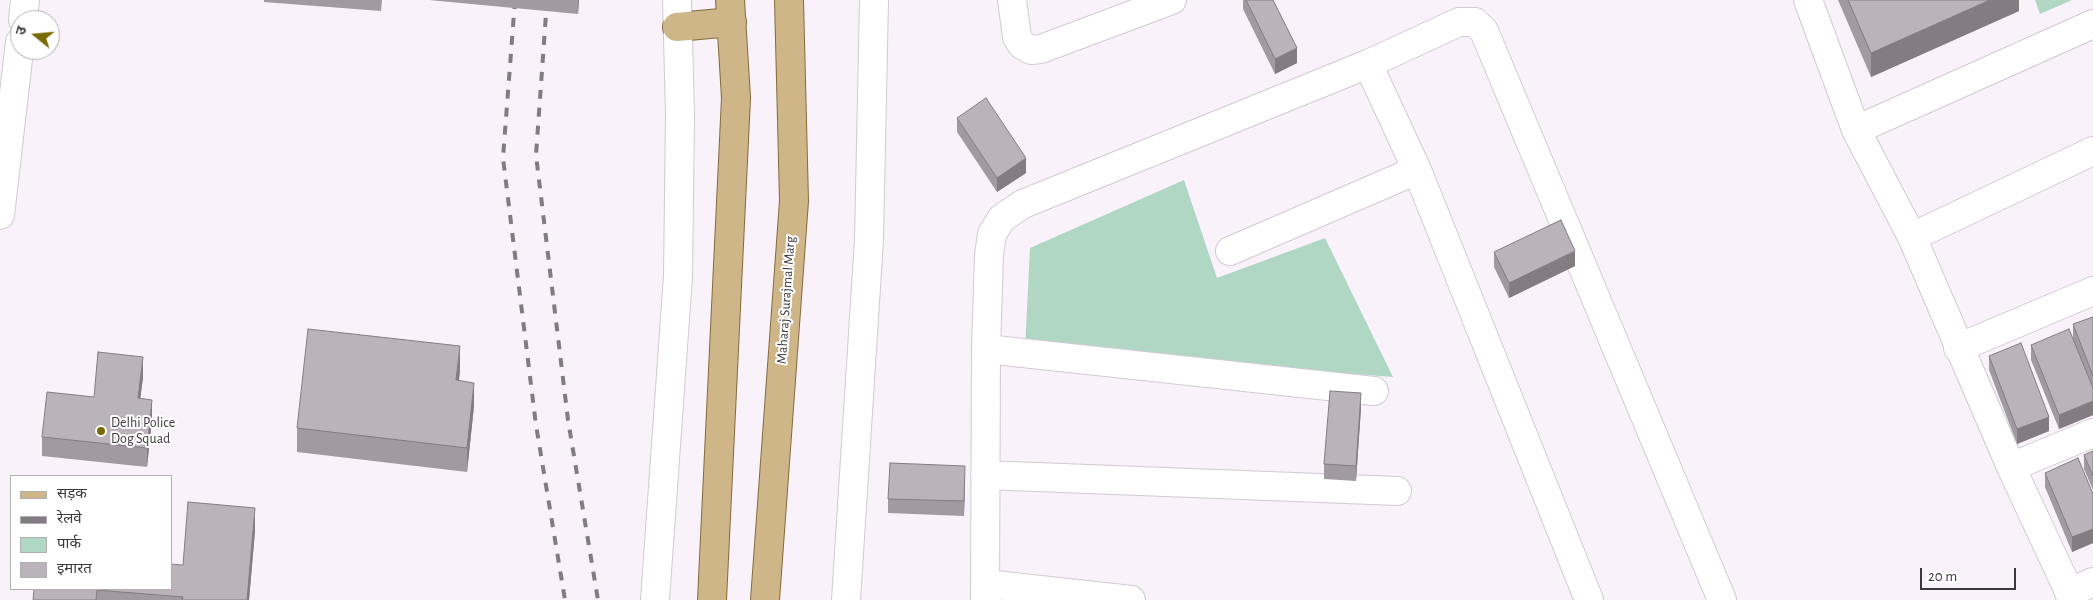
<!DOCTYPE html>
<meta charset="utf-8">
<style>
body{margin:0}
#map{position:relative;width:2093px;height:600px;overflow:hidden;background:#faf2fa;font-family:"Alegreya Sans","Noto Sans Devanagari",sans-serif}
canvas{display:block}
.legend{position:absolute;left:10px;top:475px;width:162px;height:115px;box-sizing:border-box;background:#fff;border:1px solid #b1b0b1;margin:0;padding:6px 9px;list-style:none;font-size:15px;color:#3c393c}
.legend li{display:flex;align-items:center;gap:10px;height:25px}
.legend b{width:25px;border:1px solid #b1b0b1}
.north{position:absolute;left:10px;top:10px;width:50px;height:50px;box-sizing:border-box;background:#fff;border:1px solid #b1b0b1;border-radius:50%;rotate:287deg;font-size:14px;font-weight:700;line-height:20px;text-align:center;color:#3c393c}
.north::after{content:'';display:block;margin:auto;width:18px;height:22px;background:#786a01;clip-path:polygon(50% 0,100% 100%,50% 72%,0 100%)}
.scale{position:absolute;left:1920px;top:568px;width:96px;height:22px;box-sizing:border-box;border:2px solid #3c393c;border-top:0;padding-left:6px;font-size:15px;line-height:18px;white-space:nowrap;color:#3c393c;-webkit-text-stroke:4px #fff;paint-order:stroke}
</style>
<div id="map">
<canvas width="2093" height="600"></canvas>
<ul class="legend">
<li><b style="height:6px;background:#ceb689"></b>सड़क</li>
<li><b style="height:6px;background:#817c81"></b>रेलवे</li>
<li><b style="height:14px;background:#b0d7c4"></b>पार्क</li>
<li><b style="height:14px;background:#bbb3ba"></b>इमारत</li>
</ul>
<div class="north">उ</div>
<div class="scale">20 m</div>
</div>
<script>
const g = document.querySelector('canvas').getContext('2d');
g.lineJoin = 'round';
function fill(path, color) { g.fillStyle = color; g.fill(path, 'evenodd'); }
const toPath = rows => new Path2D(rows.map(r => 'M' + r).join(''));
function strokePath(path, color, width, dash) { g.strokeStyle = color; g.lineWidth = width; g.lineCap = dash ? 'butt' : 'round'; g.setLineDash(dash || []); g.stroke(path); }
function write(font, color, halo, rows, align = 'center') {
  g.font = font + ' "Alegreya Sans",sans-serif'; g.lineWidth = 4; g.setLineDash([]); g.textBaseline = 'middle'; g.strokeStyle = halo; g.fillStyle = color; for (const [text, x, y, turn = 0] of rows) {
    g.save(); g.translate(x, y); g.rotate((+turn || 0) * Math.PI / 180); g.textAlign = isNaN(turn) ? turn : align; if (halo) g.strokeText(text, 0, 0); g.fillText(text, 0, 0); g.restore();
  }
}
fill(toPath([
 [2035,0,2072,0,2040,14],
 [1184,180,1217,278,1325,238,1393,377,1025,349,1030,248]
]), '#b0d7c4');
const minor = toPath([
 [1012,0,1017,37,1022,45,1031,50,1041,49,1172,0],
 [1808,0,1856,130,1912,237,2011,467,2073,600],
 [23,20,25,0],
 [1368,64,1417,170,1589,600],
 [1856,130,2093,24],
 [0,215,20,42],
 [1912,237,2093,151],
 [1230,251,1417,170],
 [1958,348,2093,291],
 [986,349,1374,391],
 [2011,467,2093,433],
 [985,475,1397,491],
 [986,584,1131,600],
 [2069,593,2093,582],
 [655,600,678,276,680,114,677,0],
 [846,600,869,240,874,0],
 [985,600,986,349,989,255,992,234,1002,218,1023,204,1368,64,1459,22,1475,22,1484,31,1722,600]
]);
const major = toPath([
 [677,27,732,22],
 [712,600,736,98,730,0],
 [765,600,794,201,789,0]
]);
strokePath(minor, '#d2cad2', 30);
strokePath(major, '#856a3b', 30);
strokePath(minor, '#fff', 28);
strokePath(major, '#ceb689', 28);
strokePath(toPath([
 [515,0,503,158,536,425,565,600],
 [547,0,536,155,568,420,598,600]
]), '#817c81', 4, [9, 9]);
fill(toPath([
 [264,0,382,0,381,11,264,2],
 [429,0,579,0,578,14],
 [1243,0,1273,0,1297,63,1275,74,1243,9],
 [1838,0,2019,0,2019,11,1871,77],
 [957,118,1026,173,997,192,957,132],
 [1494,252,1575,266,1509,298,1494,267],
 [2093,317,2093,415,2059,429,2031,360,2031,345,2073,339,2073,324],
 [1989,356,2049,431,2017,444,1989,370],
 [460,370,459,381,474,406,467,472,297,452,297,428],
 [143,377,140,399,152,420,147,467,42,456,42,437],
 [1361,408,1356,481,1324,479,1324,464],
 [2093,451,2093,490,2084,469,2084,455],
 [2045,473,2093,494,2093,543,2072,552,2045,487],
 [965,480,964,516,888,513,888,499],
 [255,531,249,600,33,600,183,565]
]), '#a19aa0');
fill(toPath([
 [578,0,579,0,578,14],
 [1990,0,2019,0,2019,11,1871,77,1871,53],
 [1297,48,1297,63,1275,74,1275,59],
 [1026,158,1026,173,997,192,997,178],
 [1575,251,1575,266,1509,298,1509,283],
 [460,346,460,370,456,404,456,380],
 [143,357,143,377,138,418,138,398],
 [474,383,474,406,467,472,467,448],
 [1361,393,1361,408,1356,481,1356,466],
 [152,400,152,420,147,467,147,448],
 [2093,401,2093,415,2059,429,2059,415],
 [2049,417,2049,431,2017,444,2017,429],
 [965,466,965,480,964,516,964,501],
 [255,508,255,531,249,600,247,600],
 [2093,529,2093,543,2072,552,2072,537]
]), '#837d82');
const building = toPath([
 [1246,0,1273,0,1297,48,1275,59,1246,0],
 [1848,0,1990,0,1871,53,1848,0],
 [986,98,1026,158,997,178,957,118,986,98],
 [1561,220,1575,251,1509,283,1494,252,1561,220],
 [2093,317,2093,376,2073,324,2093,317],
 [308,329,460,346,456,380,474,383,467,448,297,428,308,329],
 [2069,329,2093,388,2093,401,2059,415,2031,345,2069,329],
 [2021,343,2049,417,2017,429,1989,356,2021,343],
 [98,352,143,357,138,398,152,400,147,448,42,437,47,392,94,397,98,352],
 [1330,391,1361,393,1356,466,1324,464,1330,391],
 [2093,451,2093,476,2084,455,2093,451],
 [2078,458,2093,494,2093,529,2072,537,2045,473,2078,458],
 [890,463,965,466,964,501,888,499,890,463],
 [188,502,255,508,247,600,182,600,183,597,97,590,96,600,33,600,34,589,171,589,171,564,183,565,188,502]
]);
fill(building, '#bbb3ba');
strokePath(building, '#837d82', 1);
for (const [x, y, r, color] of [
 [101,431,5,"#786a01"]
]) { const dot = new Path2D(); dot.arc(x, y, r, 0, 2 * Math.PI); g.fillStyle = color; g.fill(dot); strokePath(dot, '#fff', 2); }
write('14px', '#3c393c', '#fff', [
 ["Maharaj Surajmal Marg",786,300,-86]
]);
write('14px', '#3c393c', '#fff', [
 ["Delhi Police",111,423],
 ["Dog Squad",111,439]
], 'left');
</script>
